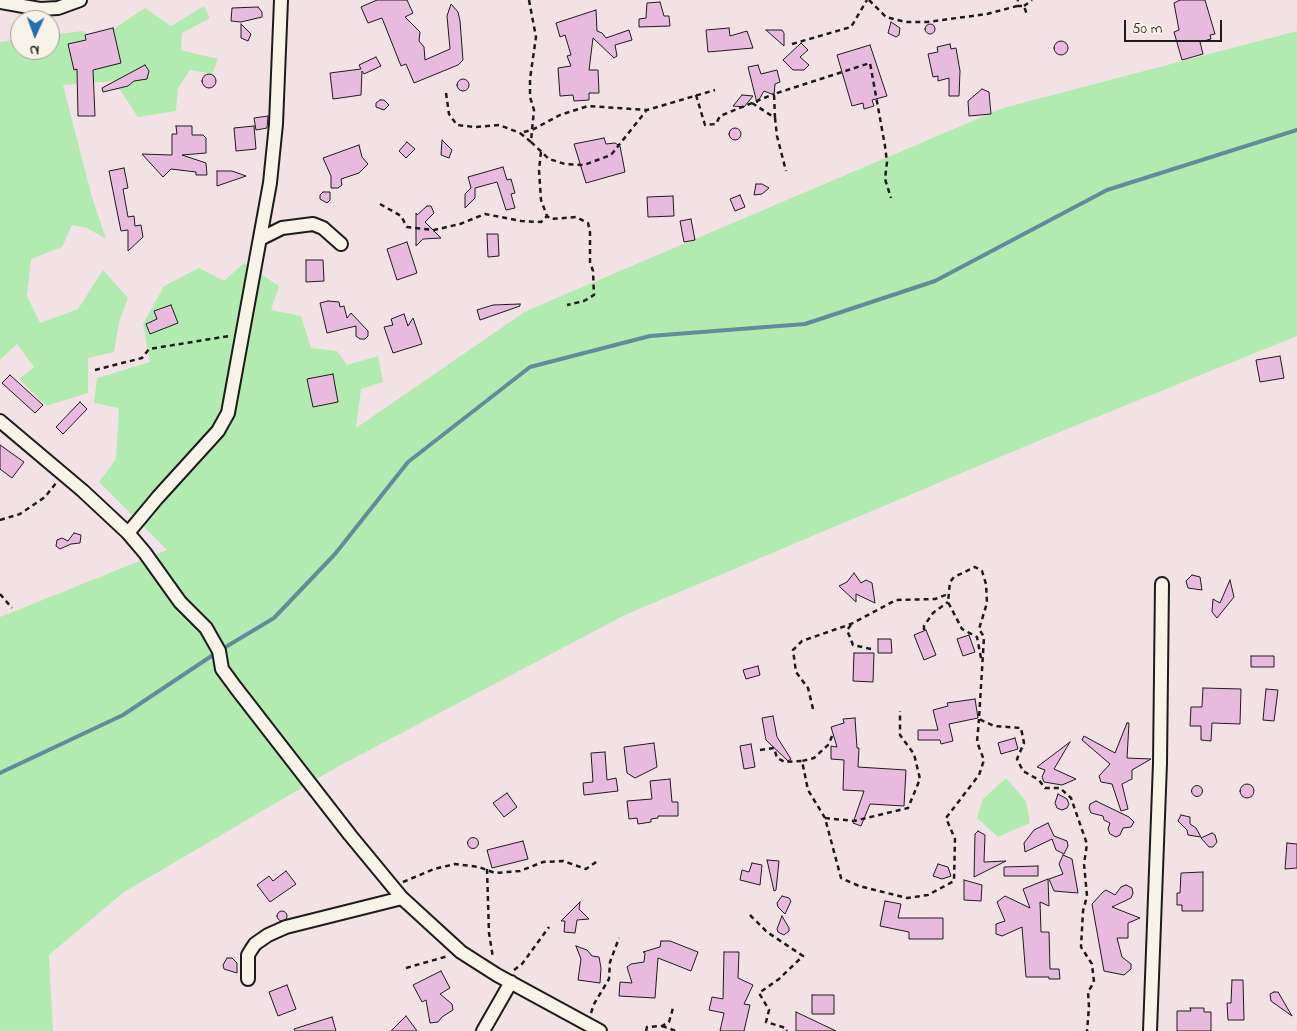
<!DOCTYPE html>
<style>
body{margin:0}
#map{position:relative;width:1297px;height:1031px;overflow:hidden;background:#f2e2e5;font-family:"Indie Flower",sans-serif}
canvas{display:block}
.north{position:absolute;left:10px;top:10px;width:50px;height:50px;box-sizing:border-box;background:#f7f3e8;border:1px solid #9f9d96;border-radius:50%;rotate:182deg;font-size:14px;font-weight:700;line-height:20px;text-align:center;color:#1c1c1c}
.north::after{content:'';display:block;margin:auto;width:18px;height:22px;background:#1f6fb2;clip-path:polygon(50% 0,100% 100%,50% 72%,0 100%)}
.scale{position:absolute;left:1124px;top:20px;width:98px;height:22px;box-sizing:border-box;border:2px solid #1c1c1c;border-top:0;padding-left:6px;font-size:15px;line-height:18px;white-space:nowrap;color:#1c1c1c;-webkit-text-stroke:4px #f7f3e8;paint-order:stroke}
</style>
<div id="map">
<canvas width="1297" height="1031"></canvas>
<div class="north">N</div>
<div class="scale">50 m</div>
</div>
<script>
const g = document.querySelector('canvas').getContext('2d');
g.lineJoin = 'round';
function fill(path, color) { g.fillStyle = color; g.fill(path, 'evenodd'); }
const toPath = rows => new Path2D(rows.map(r => 'M' + r).join(''));
function strokePath(path, color, width, dash) { g.strokeStyle = color; g.lineWidth = width; g.lineCap = dash ? 'butt' : 'round'; g.setLineDash(dash || []); g.stroke(path); }
fill(toPath([
 [204,6,210,18,182,33,181,50,218,59,212,74,190,70,178,88,176,111,138,117,114,81,63,85,92,197,106,239,87,228,72,225,62,247,31,259,27,296,40,323,78,309,103,270,128,298,119,323,114,352,88,358,88,393,46,406,19,379,34,367,17,344,0,360,0,42,20,39,20,50,50,50,50,35,83,31,97,40,145,8,171,26],
 [1297,31,1297,336,1045,438,625,615,339,766,124,892,49,955,53,1031,0,1031,0,617,167,550,99,482,116,459,119,408,94,403,97,378,150,362,143,324,164,286,199,268,224,281,244,263,279,286,271,310,301,316,311,348,337,351,347,365,378,356,383,382,361,389,356,428,526,311,1003,108],
 [1006,778,1026,801,1030,823,998,837,977,818,983,799]
]), '#b2ebaf');
strokePath(toPath([
 [0,773,123,715,219,651,274,618,335,554,408,462,530,367,650,336,805,324,935,281,1107,190,1297,130]
]), '#628c9d', 4);
const building = toPath([
 [377,0,407,0,413,13,405,17,420,32,419,41,424,47,425,60,450,49,447,16,451,4,458,12,460,21,463,60,458,65,414,83,406,64,401,66,382,18,368,23,361,7,377,0],
 [1180,0,1205,0,1215,34,1210,35,1211,39,1200,42,1203,54,1182,60,1174,32,1179,30,1174,3,1180,0],
 [660,2,664,16,669,16,670,26,639,27,639,19,646,18,647,3,660,2],
 [258,7,262,12,262,17,241,22,231,21,232,8,258,7],
 [596,10,597,31,602,33,606,38,629,30,632,40,615,45,617,56,614,58,593,38,589,70,598,70,599,93,589,93,589,100,574,101,573,95,560,96,558,68,571,66,567,56,571,55,565,35,560,37,556,23,596,10],
 [891,22,900,28,899,35,896,37,888,33,891,22],
 '925 29a5 5 0 1 1 10 0a5 5 0 1 1-10 0Z',
 [241,24,251,34,248,41,241,38,241,24],
 [113,28,121,63,93,70,95,116,78,116,77,69,74,70,68,44,86,40,85,35,113,28],
 [729,28,730,36,747,31,753,48,708,52,706,30,729,28],
 [766,30,782,30,784,33,784,46,766,30],
 '1054 48a7 7 0 1 1 14 0a7 7 0 1 1-14 0Z',
 [801,43,808,50,800,57,809,65,804,70,793,70,783,60,801,43],
 [950,44,951,49,956,48,960,71,959,96,949,96,949,78,938,81,938,76,933,77,928,54,938,52,937,47,950,44],
 [870,45,887,96,872,100,874,106,864,109,863,103,852,106,837,55,870,45],
 [376,57,381,66,364,74,362,71,361,95,333,99,330,73,361,69,359,65,376,57],
 [145,65,149,71,147,79,134,81,128,86,103,92,102,88,145,65],
 [758,65,761,74,777,70,780,82,775,84,774,95,764,91,757,103,748,67,758,65],
 '202 81a7 7 0 1 1 14 0a7 7 0 1 1-14 0Z',
 '457 85a6 6 0 1 1 12 0a6 6 0 1 1-12 0Z',
 [982,89,989,92,991,114,969,116,968,101,982,89],
 [742,95,753,96,744,107,733,106,742,95],
 [380,100,384,100,389,105,384,110,376,107,376,103,380,100],
 [268,116,267,128,256,130,254,118,268,116],
 [176,126,192,126,192,135,203,135,206,138,206,153,182,155,206,163,207,175,196,175,196,172,171,169,163,177,142,154,172,155,172,134,177,134,176,126],
 [254,126,256,149,236,151,234,128,254,126],
 '729 134a6 6 0 1 1 12 0a6 6 0 1 1-12 0Z',
 [604,138,606,144,615,143,620,146,625,172,586,183,574,144,604,138],
 [442,140,452,150,449,158,441,155,442,140],
 [407,142,415,149,406,158,399,151,407,142],
 [359,145,362,157,368,164,359,173,341,179,342,185,338,188,331,188,331,176,323,158,359,145],
 [503,167,507,180,511,179,515,193,511,194,515,208,506,210,497,182,475,188,475,198,465,208,465,194,471,188,468,177,503,167],
 [124,168,128,188,123,189,128,217,134,216,135,226,141,225,143,237,128,251,128,230,121,231,109,171,124,168],
 [217,171,232,171,246,176,217,186,217,171],
 [756,184,762,184,769,188,762,194,754,195,756,184],
 [323,192,330,192,330,200,327,203,320,199,320,195,323,192],
 [740,195,745,207,735,211,730,199,740,195],
 [673,196,674,216,648,217,647,197,673,196],
 [427,206,431,206,434,213,425,222,441,238,423,239,416,246,416,213,417,215,427,206],
 [691,219,695,240,684,242,680,221,691,219],
 [487,234,498,234,499,256,488,257,487,234],
 [407,242,417,273,397,280,387,249,407,242],
 [306,260,323,260,324,281,306,282,306,260],
 [328,301,339,302,340,307,344,306,347,318,351,313,368,331,368,336,365,339,360,339,356,336,356,326,327,333,320,303,328,301],
 [520,304,520,306,480,320,477,310,493,305,520,304],
 [171,305,178,323,150,334,146,324,157,319,154,311,171,305],
 [404,314,408,326,413,318,422,344,393,353,384,327,393,325,391,319,404,314],
 [1280,356,1284,378,1260,382,1256,360,1280,356],
 [333,374,338,402,313,407,307,379,333,374],
 [10,375,43,405,35,413,2,383,10,375],
 [80,402,87,409,63,434,56,427,80,402],
 [0,445,24,462,12,478,0,469,0,445],
 [74,533,81,535,80,543,71,544,60,549,56,546,57,540,62,538,68,541,74,533],
 [854,573,861,583,866,580,872,583,875,603,856,594,856,602,839,586,847,582,854,573],
 [1192,575,1200,577,1202,590,1188,588,1186,581,1192,575],
 [1230,580,1234,597,1217,618,1212,612,1213,599,1220,603,1230,580],
 [926,630,936,655,924,660,914,635,926,630],
 [969,635,975,652,963,656,957,639,969,635],
 [878,639,891,639,892,653,878,653,878,639],
 [854,653,874,653,873,682,853,681,854,653],
 [1251,656,1274,656,1274,667,1251,667,1251,656],
 [758,666,760,675,746,679,743,670,758,666],
 [1203,688,1241,689,1240,724,1212,723,1211,741,1201,740,1201,726,1190,726,1191,707,1202,707,1203,688],
 [1266,689,1278,690,1274,721,1263,720,1266,689],
 [975,699,978,718,949,724,953,741,941,744,940,740,918,740,918,730,938,730,933,710,948,706,947,703,975,699],
 [773,716,777,737,791,759,788,761,766,740,762,718,773,716],
 [855,718,857,748,859,748,858,767,906,770,904,806,870,804,861,826,853,823,864,791,843,790,844,760,831,759,831,746,837,747,831,727,844,723,843,719,855,718],
 [1127,723,1129,723,1127,758,1151,759,1132,770,1132,779,1122,784,1128,809,1121,811,1112,784,1101,782,1099,776,1110,764,1082,740,1084,736,1115,753,1127,723],
 [1015,738,1018,749,1001,754,998,743,1015,738],
 [1070,742,1054,769,1076,779,1062,785,1044,782,1042,777,1045,770,1037,767,1070,742],
 [654,743,657,767,635,778,627,773,624,747,654,743],
 [751,744,755,767,744,769,740,746,751,744],
 [605,752,607,780,616,778,618,791,584,795,583,783,593,782,591,753,605,752],
 [670,779,672,802,678,802,678,816,658,816,658,818,651,819,651,822,638,824,637,818,629,819,627,801,652,799,650,781,670,779],
 '1240 791a7 7 0 1 1 14 0a7 7 0 1 1-14 0Z',
 '1191.5 791a5.5 5.5 0 1 1 11 0a5.5 5.5 0 1 1-11 0Z',
 [507,793,517,807,504,817,493,803,507,793],
 [1058,794,1067,799,1069,804,1067,808,1062,810,1057,808,1055,803,1058,794],
 [1096,801,1129,817,1134,822,1131,827,1123,828,1120,835,1116,837,1110,834,1108,829,1110,823,1104,820,1103,816,1091,813,1089,808,1090,804,1096,801],
 [1181,815,1190,817,1190,824,1196,828,1201,837,1188,835,1187,830,1178,821,1181,815],
 [1048,823,1054,836,1067,841,1068,846,1064,854,1056,850,1052,839,1025,852,1024,843,1034,830,1048,823],
 [978,831,985,835,984,862,1006,861,974,877,975,834,978,831],
 [1212,833,1215,835,1217,842,1213,847,1209,847,1201,838,1212,833],
 '467.5 843a5.5 5.5 0 1 1 11 0a5.5 5.5 0 1 1-11 0Z',
 [523,841,528,859,492,868,487,850,523,841],
 [1287,843,1297,844,1297,868,1285,869,1287,843],
 [1063,855,1072,859,1078,893,1054,891,1049,879,1063,874,1059,864,1063,855],
 [767,860,779,861,776,890,774,891,767,860],
 [752,863,762,865,760,885,740,880,742,870,749,872,752,863],
 [938,864,948,867,951,876,942,879,933,876,938,864],
 [1038,866,1038,876,1004,876,1004,867,1038,866],
 [286,871,296,884,270,902,257,885,269,876,273,881,286,871],
 [1203,872,1203,911,1182,911,1182,905,1177,905,1177,893,1180,893,1181,873,1203,872],
 [1048,879,1049,906,1040,902,1041,932,1049,932,1050,969,1059,969,1060,979,1049,979,1049,977,1026,977,1022,927,1002,936,996,934,996,924,1005,921,997,902,1005,896,1030,908,1023,889,1048,879],
 [964,880,982,885,981,901,964,900,964,880],
 [1126,885,1132,888,1133,893,1131,898,1112,907,1140,918,1128,923,1128,938,1117,938,1122,957,1131,964,1131,969,1124,975,1104,971,1092,904,1103,892,1106,890,1115,895,1121,887,1126,885],
 [782,896,789,898,791,901,785,914,778,907,777,903,782,896],
 [885,901,901,904,898,918,943,918,943,939,909,939,909,932,880,926,885,901],
 [580,902,579,909,589,919,577,920,575,933,564,932,565,921,561,921,580,902],
 '277 916a5 5 0 1 1 10 0a5 5 0 1 1-10 0Z',
 [782,916,789,928,789,931,784,935,778,932,777,929,782,916],
 [661,941,670,941,698,952,691,971,658,958,655,998,619,996,620,982,632,983,627,967,631,964,644,962,645,953,643,952,660,947,661,941],
 [576,946,587,950,592,956,599,957,601,968,600,983,578,980,581,959,576,946],
 [724,952,739,952,738,978,753,985,744,1004,750,1005,744,1031,720,1031,724,1013,709,1010,712,997,723,999,724,952],
 [227,958,232,958,237,963,237,973,224,969,223,965,227,958],
 [441,971,450,988,440,994,452,1004,453,1010,442,1017,438,1022,430,1023,426,1000,422,1002,413,985,441,971],
 [1232,980,1243,980,1244,1020,1228,1020,1227,1003,1231,1003,1232,980],
 [287,985,296,1009,278,1016,269,992,287,985],
 [1274,992,1278,992,1292,1016,1271,1001,1270,994,1274,992],
 [812,995,834,995,834,1014,812,1014,812,995],
 [1190,1008,1204,1008,1204,1012,1211,1012,1211,1031,1177,1031,1177,1011,1191,1011,1190,1008],
 [796,1012,836,1031,796,1031,796,1012],
 [406,1016,417,1031,391,1031,406,1016],
 [332,1017,336,1031,295,1031,294,1029,332,1017]
]);
fill(building, '#e8bbde');
strokePath(building, '#1c1c1c', 1);
const street = toPath([
 [0,2,40,9,58,8,80,0],
 [260,239,282,228,313,224,323,228,341,244],
 [0,421,83,491,128,533,145,553,180,602,206,628,219,651,222,669,236,688,350,835,402,898,461,952,497,975,600,1031],
 [128,533,158,497,218,431,228,413,270,183,276,124,281,0],
 [248,979,248,955,251,950,255,944,268,935,286,927,402,898],
 [483,1031,511,982],
 [1150,1031,1160,763,1162,584]
]);
strokePath(street, '#1c1c1c', 16);
strokePath(toPath([
 [529,0,536,37,530,79,530,97,534,110,532,130,531,142,520,133,532,130,560,115,588,106,647,110,715,90],
 [869,0,886,17,905,22,927,22,987,14,1017,6,1018,0],
 [1017,6,1024,6,1027,15],
 [1024,6,1032,0],
 [792,44,851,27,867,0],
 [446,93,449,114,457,125,475,127,499,125,520,133],
 [696,95,705,125,716,124,720,116,774,94],
 [752,103,775,118,777,136,786,171],
 [775,118,774,94,870,63,885,146,887,162,885,179,891,198],
 [531,142,549,159,565,164,584,165,611,155,646,111],
 [541,152,539,170,541,200,547,216,551,219,576,217,588,223,590,232,590,262,593,271,594,295,584,301,567,305],
 [380,204,401,216,407,227,434,230,460,224,485,214,521,221,541,222,547,216],
 [95,370,142,358,149,349,229,336],
 [0,520,20,514,45,497,56,483],
 [0,594,12,608],
 [851,625,847,630,853,645,871,649],
 [924,630,924,626,933,613,948,602],
 [981,658,977,637,962,629,948,602,950,582,954,577,975,567,982,571,986,584,987,603,979,629,984,637,979,719,994,726,1021,728,1024,743,1017,759,1023,771,1039,780,1045,788,1060,788,1071,798,1087,844,1084,864,1087,896,1083,911,1081,947,1092,964,1094,982,1088,992,1089,1007,1087,1031],
 [813,709,808,688,796,672,793,650,802,641,851,624,896,600,935,599,948,594],
 [832,736,829,744,814,758,802,761,808,790,825,818,841,878,859,886,907,898,928,895,954,881,955,839,946,818,979,775,984,760,977,742,979,719],
 [760,750,774,748,777,758,785,762,802,761],
 [825,818,854,821,908,808,920,779,914,754,900,735,900,711],
 [487,869,489,933,493,958],
 [403,882,434,869,455,864,479,867,495,873,520,871,543,862,563,861,586,869,599,860],
 [750,915,767,932,803,956,779,979,759,993,769,1010,766,1022,786,1028,787,1031],
 [406,968,448,956],
 [514,970,522,964,549,927],
 [591,1013,594,1004,609,979,610,962,619,938],
 [662,1026,676,1031],
 [646,1031,647,1027,662,1026,669,1022,673,1008]
]), '#1c1c1c', 2.5, [5, 4]);
strokePath(street, '#f7f3e8', 12);
</script>
